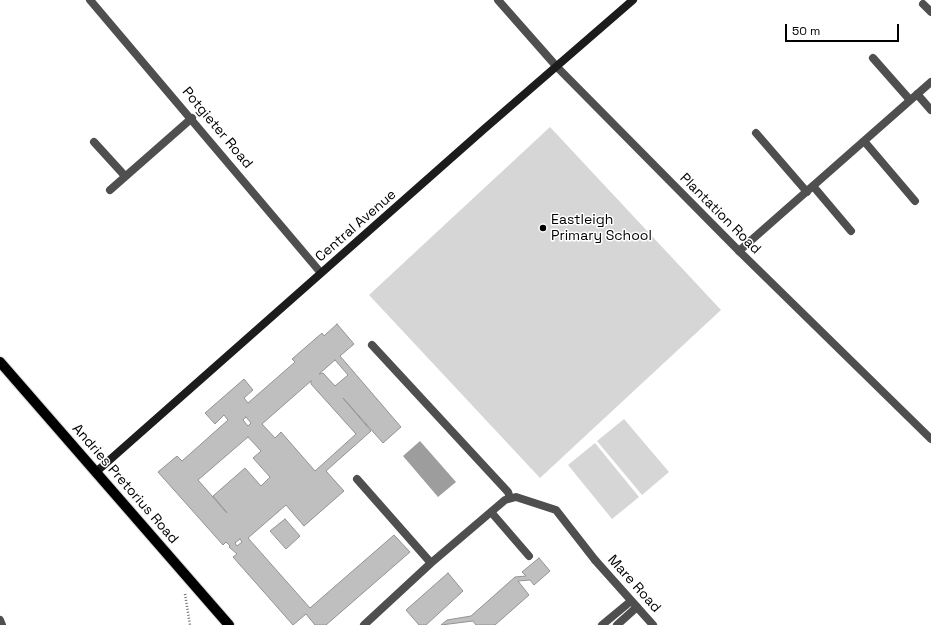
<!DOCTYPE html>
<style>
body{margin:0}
#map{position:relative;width:931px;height:625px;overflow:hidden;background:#fff;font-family:"Space Grotesk",sans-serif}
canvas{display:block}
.scale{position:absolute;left:785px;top:24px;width:114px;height:18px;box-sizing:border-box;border:2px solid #000;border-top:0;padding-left:5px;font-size:12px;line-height:14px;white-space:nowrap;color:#000;-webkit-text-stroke:3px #fff;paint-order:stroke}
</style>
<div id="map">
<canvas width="931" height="625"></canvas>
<div class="scale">50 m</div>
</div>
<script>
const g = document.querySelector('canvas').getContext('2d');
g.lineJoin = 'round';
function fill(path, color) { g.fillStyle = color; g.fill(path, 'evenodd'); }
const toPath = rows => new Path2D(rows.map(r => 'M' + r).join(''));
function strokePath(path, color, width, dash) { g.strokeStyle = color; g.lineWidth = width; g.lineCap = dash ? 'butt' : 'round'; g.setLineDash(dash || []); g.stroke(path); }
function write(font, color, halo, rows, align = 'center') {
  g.font = font + ' "Space Grotesk",sans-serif'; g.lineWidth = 3; g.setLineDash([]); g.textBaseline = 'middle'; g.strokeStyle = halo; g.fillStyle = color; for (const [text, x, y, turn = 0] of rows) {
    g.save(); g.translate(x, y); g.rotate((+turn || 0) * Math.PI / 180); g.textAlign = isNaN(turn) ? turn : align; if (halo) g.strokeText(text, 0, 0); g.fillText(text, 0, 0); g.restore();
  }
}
fill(toPath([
 [550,127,721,310,540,478,369,295],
 [624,419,669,472,642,495,597,441],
 [595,443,639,497,612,519,568,465]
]), '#d6d6d6');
fill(toPath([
 [420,441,456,482,438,497,403,456]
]), '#9d9d9d');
const building = toPath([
 [337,324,354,344,340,356,401,427,383,443,343,398,371,431,326,471,344,491,304,526,286,505,248,538,310,608,394,535,410,552,326,625,315,625,306,614,293,625,233,557,237,554,229,547,230,546,226,542,223,545,158,472,177,456,182,461,228,420,224,415,215,424,205,413,244,379,253,390,244,398,248,403,295,362,292,359,322,333,324,336,337,324],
 [335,360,348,375,335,386,323,373,319,374,335,360],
 [311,381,311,384,356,434,315,471,281,432,275,438,262,424,311,381],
 [246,417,251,423,248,426,243,420,246,417],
 [248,437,261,451,253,458,270,477,261,486,245,468,213,496,227,513,198,480,248,437],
 [240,539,242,542,237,546,235,543,240,539],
 [285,519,300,536,286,549,270,531,285,519],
 [539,558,550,571,534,585,530,580,518,581,529,595,495,625,476,625,473,621,441,625,447,620,471,616,515,577,526,576,522,572,539,558],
 [448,573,463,591,426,625,419,625,406,610,448,573]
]);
fill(building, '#bfbfbf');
strokePath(building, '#939393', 1);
const primary = toPath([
 [0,362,229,625]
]);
strokePath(primary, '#dbdbdb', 12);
strokePath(toPath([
 [185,594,190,625]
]), '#717171', 2.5, [1, 2]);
strokePath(toPath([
 [923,4,931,12],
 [873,58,910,100],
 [917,94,931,110],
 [756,133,807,192],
 [864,141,915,201],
 [94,142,125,176],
 [813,186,851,231],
 [110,190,192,118],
 [739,251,931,82],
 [372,345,508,492,510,498],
 [357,479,431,563,364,625],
 [491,512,529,556],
 [431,563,505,500,516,497,556,510,595,560],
 [602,625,631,601],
 [617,625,637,607]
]), '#4f4f4f', 8);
strokePath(toPath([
 [90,0,321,273],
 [498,0,557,67,739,251,931,439],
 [595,560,653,625],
 [0,620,2,625]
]), '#4f4f4f', 8);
strokePath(toPath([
 [96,472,483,130,633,0]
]), '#1c1c1c', 8);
strokePath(primary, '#000', 10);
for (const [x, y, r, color] of [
 [543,228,4,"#000"]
]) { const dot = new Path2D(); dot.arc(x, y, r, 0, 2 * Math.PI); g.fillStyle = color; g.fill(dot); strokePath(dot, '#fff', 1.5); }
write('14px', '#000', '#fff', [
 ["Potgieter Road",217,128,50],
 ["Plantation Road",720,214,45],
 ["Central Avenue",356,226,-41],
 ["Andries Pretorius Road",125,484,49],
 ["Mare Road",634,584,48]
]);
write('14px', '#000', '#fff', [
 ["Eastleigh",551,220],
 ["Primary School",551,236]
], 'left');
</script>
